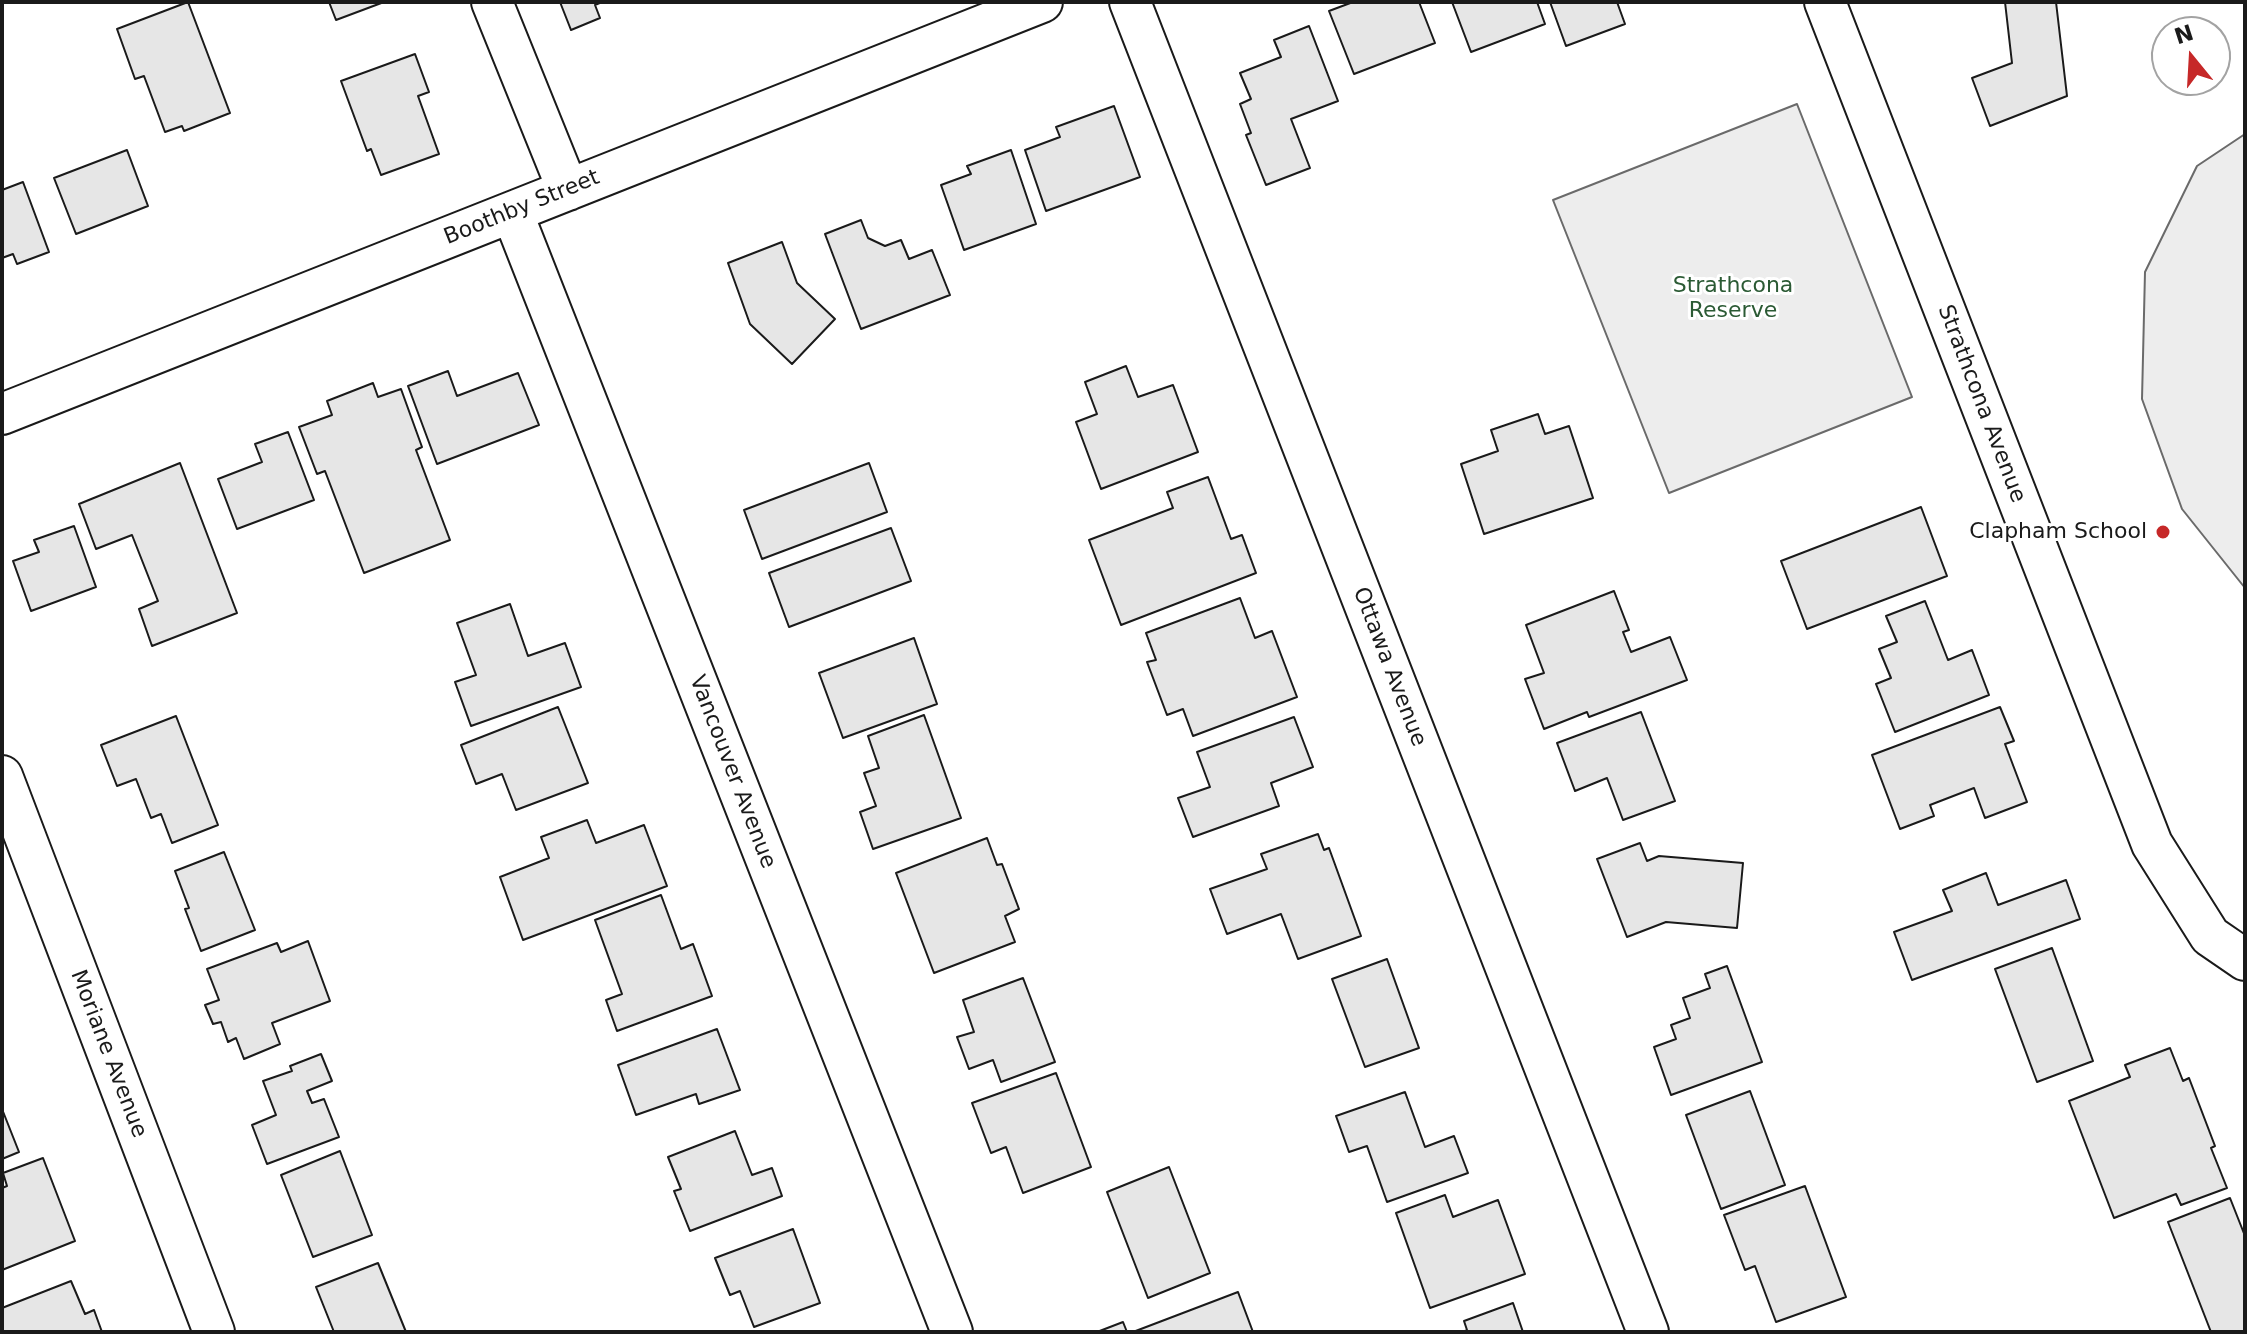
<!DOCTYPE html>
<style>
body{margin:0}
#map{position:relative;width:2247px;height:1334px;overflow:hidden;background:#fff;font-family:"DejaVu Sans",sans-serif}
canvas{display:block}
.frame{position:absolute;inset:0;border:4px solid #1a1a1a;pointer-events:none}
.north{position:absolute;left:2151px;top:16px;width:80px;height:80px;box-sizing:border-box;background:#fff;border:2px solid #a3a3a3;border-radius:50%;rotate:342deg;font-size:22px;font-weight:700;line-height:32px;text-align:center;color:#1a1a1a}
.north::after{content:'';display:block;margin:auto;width:28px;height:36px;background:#c62828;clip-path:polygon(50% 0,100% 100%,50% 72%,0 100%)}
</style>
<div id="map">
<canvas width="2247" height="1334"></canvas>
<div class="frame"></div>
<div class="north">N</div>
</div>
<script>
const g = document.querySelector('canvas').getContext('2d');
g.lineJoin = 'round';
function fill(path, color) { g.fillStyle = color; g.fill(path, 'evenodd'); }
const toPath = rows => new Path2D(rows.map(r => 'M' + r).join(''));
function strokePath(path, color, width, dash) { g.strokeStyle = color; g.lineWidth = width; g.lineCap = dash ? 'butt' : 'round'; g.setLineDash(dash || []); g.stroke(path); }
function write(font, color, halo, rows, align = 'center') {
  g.font = font + ' "DejaVu Sans",sans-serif'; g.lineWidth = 6; g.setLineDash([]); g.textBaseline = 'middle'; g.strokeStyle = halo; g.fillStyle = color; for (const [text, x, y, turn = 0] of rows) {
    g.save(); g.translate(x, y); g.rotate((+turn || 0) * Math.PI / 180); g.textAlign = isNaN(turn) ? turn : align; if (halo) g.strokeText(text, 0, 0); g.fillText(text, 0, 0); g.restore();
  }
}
const built = toPath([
 [1797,104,1912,397,1669,493,1553,200,1797,104],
 [2245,134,2245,588,2182,509,2142,399,2145,272,2197,166,2245,134]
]);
fill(built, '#ededed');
strokePath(built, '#6a6a6a', 2);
const building = toPath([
 [188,2,230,113,184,131,182,126,165,132,144,76,135,79,117,29,188,2],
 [329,2,384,2,336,20,329,2],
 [560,2,602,2,595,5,600,18,571,30,560,2],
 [1353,2,1419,2,1435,43,1354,74,1329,11,1353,2],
 [1452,2,1537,2,1545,24,1471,52,1452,2],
 [1550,2,1617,2,1625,24,1566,46,1550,2],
 [2005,2,2056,2,2067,96,1990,126,1972,78,2012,63,2005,2],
 [1309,26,1338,101,1291,119,1310,168,1266,185,1246,135,1251,133,1240,104,1251,99,1240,73,1281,57,1274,40,1309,26],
 [415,54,429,92,418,96,439,154,381,175,371,149,367,151,341,81,415,54],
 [1114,106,1140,177,1046,211,1025,150,1060,137,1056,127,1114,106],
 [127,150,148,206,76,234,54,178,127,150],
 [1011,150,1036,224,964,250,941,185,971,174,967,166,1011,150],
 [23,182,49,252,17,264,13,254,2,258,2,190,23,182],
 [861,220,868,238,885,246,901,240,909,259,932,250,950,295,861,329,825,234,861,220],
 [782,242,797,283,835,319,792,364,750,324,728,263,782,242],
 [1126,366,1138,397,1173,385,1198,452,1101,489,1076,422,1097,414,1085,382,1126,366],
 [448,371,457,396,518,373,539,425,437,464,408,386,448,371],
 [373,383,378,397,401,389,422,447,416,450,450,540,364,573,325,471,317,474,299,427,332,415,327,401,373,383],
 [1538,414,1545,434,1569,426,1593,498,1484,534,1461,464,1498,451,1491,430,1538,414],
 [288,432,314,500,237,529,218,479,262,462,255,444,288,432],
 [180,463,237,613,152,646,139,609,158,601,132,535,96,549,79,504,180,463],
 [869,463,887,512,762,559,744,510,869,463],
 [1208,477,1231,539,1242,535,1256,573,1121,625,1089,540,1173,508,1167,492,1208,477],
 [1921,507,1947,576,1807,629,1781,561,1921,507],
 [74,526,96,587,31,611,13,561,39,552,34,540,74,526],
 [891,528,911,581,789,627,769,573,891,528],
 [1614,591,1629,630,1623,632,1631,652,1670,637,1687,680,1589,717,1587,712,1544,729,1525,679,1544,673,1526,625,1614,591],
 [1240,598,1255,638,1272,631,1297,697,1193,736,1183,709,1167,715,1147,662,1156,660,1146,633,1240,598],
 [1925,601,1948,660,1972,650,1989,695,1895,732,1876,684,1891,678,1879,649,1897,642,1886,616,1925,601],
 [510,604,528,656,565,643,581,687,471,726,455,682,476,675,457,623,510,604],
 [914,638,937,704,843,738,819,673,914,638],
 [558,707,588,783,516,810,502,774,476,784,461,745,558,707],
 [2000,707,2014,741,2005,744,2027,802,1985,818,1974,788,1930,805,1934,816,1900,829,1872,755,2000,707],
 [1641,712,1675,801,1623,820,1607,778,1575,791,1557,743,1641,712],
 [924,715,961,818,873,849,860,812,876,806,864,773,879,768,868,736,924,715],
 [176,716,218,825,172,843,161,814,151,818,136,779,117,786,101,745,176,716],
 [1294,717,1313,767,1271,783,1279,806,1193,837,1178,798,1210,787,1197,752,1294,717],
 [587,820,596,843,644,825,667,886,523,940,500,877,549,858,541,837,587,820],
 [1318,834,1324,850,1329,848,1361,936,1298,959,1281,914,1227,934,1210,889,1267,869,1261,854,1318,834],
 [987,838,997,865,1002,864,1019,909,1005,916,1015,942,934,973,896,873,987,838],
 [1640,843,1647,861,1659,856,1743,863,1737,928,1666,922,1627,937,1597,859,1640,843],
 [224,852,255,930,201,951,185,909,189,908,175,871,224,852],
 [1986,873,1998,905,2066,880,2080,919,1912,980,1894,932,1952,911,1943,890,1986,873],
 [661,895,681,949,693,944,712,996,617,1031,606,1000,622,994,595,920,661,895],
 [308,941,330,1001,272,1023,280,1044,244,1059,236,1038,228,1042,221,1022,213,1024,205,1005,219,1000,207,969,277,943,281,952,308,941],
 [2052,948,2093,1061,2037,1082,1995,969,2052,948],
 [1387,959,1419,1048,1365,1067,1332,979,1387,959],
 [1727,966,1762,1062,1671,1095,1654,1047,1676,1039,1671,1025,1690,1018,1683,998,1710,988,1705,974,1727,966],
 [1023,978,1055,1062,1001,1082,993,1060,969,1069,957,1037,974,1032,963,1000,1023,978],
 [717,1029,740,1090,699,1104,696,1094,636,1115,618,1065,717,1029],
 [2170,1048,2183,1081,2189,1078,2215,1146,2211,1148,2227,1188,2181,1205,2176,1194,2114,1218,2069,1101,2130,1077,2125,1065,2170,1048],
 [321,1054,332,1081,307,1091,312,1103,324,1099,339,1137,267,1164,252,1125,276,1115,263,1081,292,1071,290,1066,321,1054],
 [1056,1073,1091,1167,1023,1193,1006,1147,991,1153,972,1103,1056,1073],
 [1750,1091,1785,1185,1721,1209,1686,1115,1750,1091],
 [1405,1092,1425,1147,1454,1136,1468,1173,1387,1202,1367,1146,1349,1152,1336,1116,1405,1092],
 [2,1109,19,1152,2,1159,2,1109],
 [735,1131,752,1175,772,1168,782,1196,690,1231,674,1191,681,1189,668,1157,735,1131],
 [340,1151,372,1235,313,1257,281,1175,340,1151],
 [43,1158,75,1241,2,1270,2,1188,7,1186,3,1173,43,1158],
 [1169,1167,1210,1273,1148,1298,1107,1192,1169,1167],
 [1805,1186,1846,1297,1776,1322,1755,1266,1745,1270,1724,1215,1805,1186],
 [1445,1195,1453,1217,1498,1200,1525,1274,1430,1308,1396,1213,1445,1195],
 [2230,1198,2245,1236,2245,1331,2211,1332,2168,1222,2230,1198],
 [793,1229,820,1303,754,1327,740,1291,730,1295,715,1258,793,1229],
 [378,1263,406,1332,334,1332,316,1287,378,1263],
 [71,1281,85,1314,94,1310,102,1332,2,1332,2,1308,71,1281],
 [1238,1292,1253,1332,1133,1332,1238,1292],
 [1513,1303,1523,1332,1463,1332,1467,1330,1464,1321,1513,1303],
 [1123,1322,1127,1332,1097,1332,1123,1322]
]);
fill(building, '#e6e6e6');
strokePath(building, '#1a1a1a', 2);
const minor = toPath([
 [492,2,568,190],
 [1130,2,1648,1332],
 [1825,2,2152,844,2210,936,2245,960],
 [512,212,952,1332],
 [2,414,1042,2],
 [2,776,214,1332]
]);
strokePath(minor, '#1a1a1a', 44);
strokePath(minor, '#fff', 40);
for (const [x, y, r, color] of [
 [2163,532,8,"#c62828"]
]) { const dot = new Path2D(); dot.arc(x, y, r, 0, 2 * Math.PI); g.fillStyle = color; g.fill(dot); strokePath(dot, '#fff', 3); }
write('22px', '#1a1a1a', '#fff', [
 ["Boothby Street",522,208,-22],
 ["Strathcona Avenue",1981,404,69],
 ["Ottawa Avenue",1389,667,69],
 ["Vancouver Avenue",732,772,69],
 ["Moriane Avenue",108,1054,69]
]);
write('22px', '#2b5a34', '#fff', [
 ["Strathcona",1733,286],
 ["Reserve",1733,311]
]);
write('22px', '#1a1a1a', '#fff', [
 ["Clapham School",2147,532]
], 'right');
</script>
